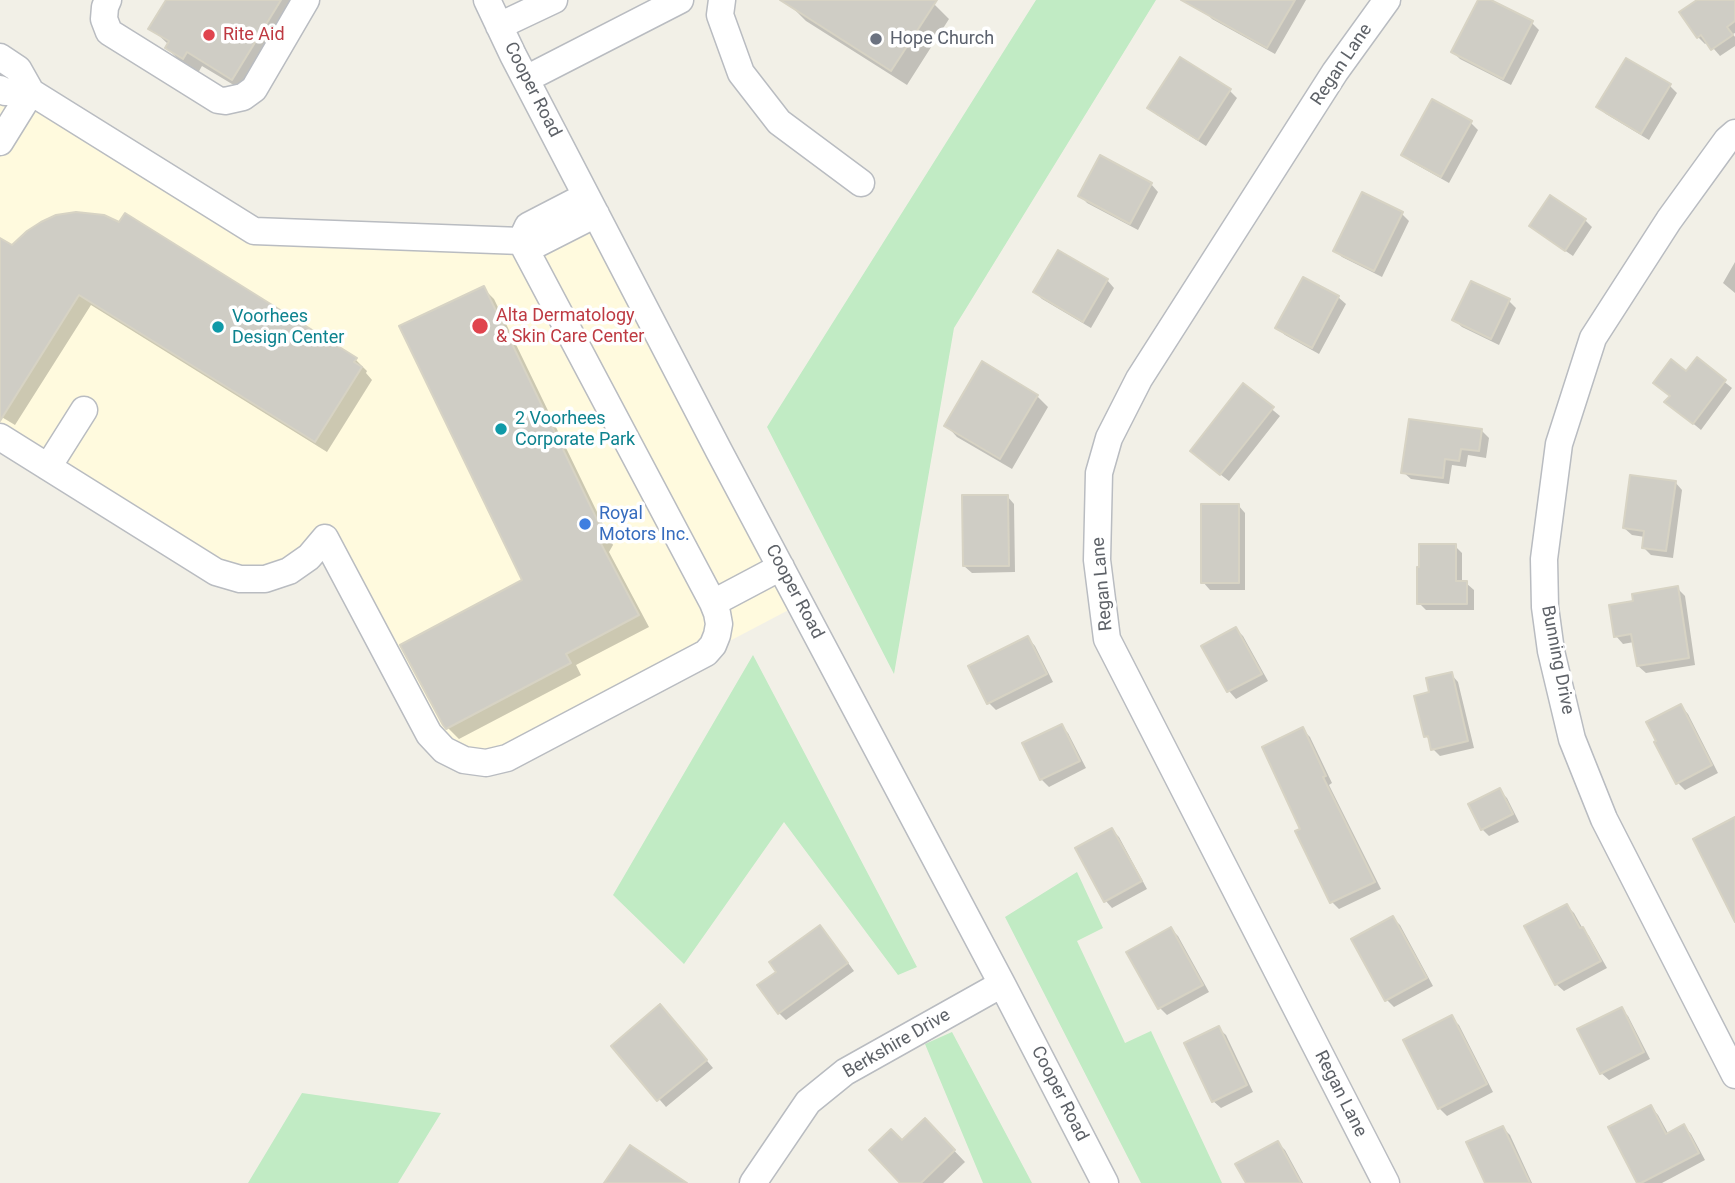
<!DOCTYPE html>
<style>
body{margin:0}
canvas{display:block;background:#f2f0e7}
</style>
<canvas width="1735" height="1183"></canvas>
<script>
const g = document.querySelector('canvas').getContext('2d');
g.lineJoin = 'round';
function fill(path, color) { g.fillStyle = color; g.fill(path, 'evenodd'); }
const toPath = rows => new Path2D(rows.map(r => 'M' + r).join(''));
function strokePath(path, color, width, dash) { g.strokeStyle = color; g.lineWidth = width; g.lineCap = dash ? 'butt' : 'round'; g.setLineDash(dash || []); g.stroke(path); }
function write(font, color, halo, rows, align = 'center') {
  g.font = font + ' Roboto,sans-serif'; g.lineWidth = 7; g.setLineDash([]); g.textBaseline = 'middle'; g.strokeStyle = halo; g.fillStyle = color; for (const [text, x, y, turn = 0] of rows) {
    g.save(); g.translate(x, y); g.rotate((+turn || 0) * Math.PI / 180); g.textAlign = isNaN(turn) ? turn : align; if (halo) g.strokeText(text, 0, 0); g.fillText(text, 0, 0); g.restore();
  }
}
fill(toPath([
 [0,57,254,231,521,241,586,196,800,604,507,758,444,750,325,539,309,557,240,579,0,437]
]), '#fffade');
fill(toPath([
 [1036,0,1156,0,954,328,894,674,767,427],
 [753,655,917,967,898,975,784,822,684,964,613,895],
 [1077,872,1103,928,1077,941,1125,1043,1151,1031,1222,1183,1141,1183,1005,917],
 [952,1032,1032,1183,983,1183,925,1044],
 [302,1093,441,1113,398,1183,248,1183]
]), '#c1ebc4');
fill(toPath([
 [168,0,304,0,247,93,202,66,198,73,182,63,167,48,169,45,151,28],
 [795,0,934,0,934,4,949,19,907,85,806,21,791,6],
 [1211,0,1306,0,1275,54,1212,19,1204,11],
 [1480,0,1487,0,1532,23,1539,30,1511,85,1460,59,1453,52],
 [1700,0,1735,0,1735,33,1733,34,1735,37,1735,46,1720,56,1708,42,1705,44,1698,37,1681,13],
 [1180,60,1230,91,1237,98,1206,146,1157,115,1149,107],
 [1627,60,1670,86,1677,93,1649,140,1606,114,1599,107],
 [1432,101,1471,123,1478,130,1449,183,1410,161,1403,154],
 [1151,184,1158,192,1138,230,1087,203,1080,195],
 [1402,214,1409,221,1382,277,1342,257,1335,250],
 [125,216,356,360,367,371,366,373,372,380,327,452,91,305,15,425,0,416,0,249,13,248,120,224],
 [1585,220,1592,227,1573,256,1539,233,1531,226],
 [1735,262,1735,293,1723,283],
 [1107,280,1114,288,1091,328,1042,299,1035,292],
 [483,288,494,299,613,545,609,552,649,627,576,665,581,675,459,739,444,724,525,581],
 [1338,297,1346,304,1319,354,1285,335,1277,328],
 [1509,301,1516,308,1499,345,1462,327,1454,320],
 [1697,360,1732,388,1701,430,1667,402],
 [1244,386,1280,416,1229,481,1199,458],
 [1037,396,1048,407,1012,469,957,437,946,425],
 [1481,430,1489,438,1486,458,1468,455,1466,467,1452,465,1449,484,1411,479,1403,472],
 [1675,482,1682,490,1673,558,1651,555,1644,548,1645,537,1632,535,1624,528],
 [1007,496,1014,504,1015,572,972,573,964,566],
 [1238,505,1245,513,1245,590,1210,590,1203,582],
 [1455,546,1462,553,1462,583,1466,583,1474,590,1474,610,1426,610,1419,603],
 [1677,588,1685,596,1695,665,1646,673,1638,666,1634,642,1623,644,1616,636,1635,603],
 [1236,629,1243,636,1268,681,1236,699,1229,691,1204,646],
 [1028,638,1035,646,1053,682,996,710,989,703],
 [1451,674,1458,682,1474,748,1440,756,1433,749,1431,741,1426,736,1431,694],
 [1681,706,1688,714,1718,773,1685,790,1678,783],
 [1061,726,1068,733,1086,768,1049,787,1041,779],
 [1302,729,1310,737,1332,783,1329,785,1381,889,1339,909,1332,902],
 [1500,791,1507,798,1519,822,1489,836,1482,829],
 [1112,830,1119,837,1147,889,1112,908,1105,900],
 [1567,906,1574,913,1583,929,1589,936,1607,968,1564,991,1556,984],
 [1393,918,1400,925,1433,986,1394,1007,1387,1000],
 [820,927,827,934,854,971,786,1020,779,1013],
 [1171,929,1178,936,1209,992,1167,1015,1160,1008],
 [1621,1009,1628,1016,1650,1059,1609,1080,1601,1073],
 [668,1014,713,1068,666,1107,613,1046],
 [1451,1018,1459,1025,1493,1092,1447,1116,1439,1108,1405,1041],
 [1218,1028,1226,1035,1253,1092,1221,1108,1213,1101],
 [1651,1107,1658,1115,1669,1135,1684,1126,1691,1134,1705,1160,1662,1183,1639,1183],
 [925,1120,965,1162,943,1183,903,1183,902,1143],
 [1503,1128,1510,1135,1532,1183,1487,1183],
 [1278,1143,1285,1150,1303,1183,1248,1183]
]), '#0003');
const building = toPath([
 [166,0,281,0,232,80,187,52,183,59,165,48,169,41,148,29,166,0],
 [780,0,937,0,891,71,780,0],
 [1181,0,1295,0,1267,48,1181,0],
 [1478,0,1491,0,1533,21,1503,79,1451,52,1478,0],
 [1697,0,1735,0,1735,21,1727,27,1733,35,1711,50,1701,35,1697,38,1679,12,1697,0],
 [1180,57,1231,89,1198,140,1147,108,1180,57],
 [1626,58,1671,84,1641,134,1596,107,1626,58],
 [1432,99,1472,121,1441,177,1401,155,1432,99],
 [1100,155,1152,183,1130,224,1078,196,1100,155],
 [1362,192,1403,212,1374,271,1333,251,1362,192],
 [1550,195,1586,219,1565,251,1529,226,1550,195],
 [76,212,104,215,119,222,125,213,357,358,354,362,362,367,315,442,79,295,0,421,0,238,12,245,27,231,41,222,56,215,76,212],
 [1058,250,1108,279,1083,322,1033,292,1058,250],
 [1303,277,1339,296,1312,348,1275,328,1303,277],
 [1471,281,1510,299,1491,339,1452,320,1471,281],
 [484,286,603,532,599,540,639,615,566,654,571,663,446,729,443,725,400,645,522,580,399,326,484,286],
 [1697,357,1726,380,1693,424,1664,402,1670,396,1653,383,1671,359,1686,371,1697,357],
 [982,361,1038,395,1000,459,944,426,982,361],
 [1243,383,1274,407,1220,475,1190,451,1243,383],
 [1409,419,1482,429,1479,451,1461,449,1459,461,1445,459,1443,478,1401,473,1409,419],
 [1630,475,1676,481,1666,551,1642,548,1644,531,1623,528,1630,475],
 [962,495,1008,495,1009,566,963,566,962,495],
 [1201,504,1239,504,1239,583,1201,583,1201,504],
 [1419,544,1456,544,1456,581,1467,581,1467,604,1417,604,1417,567,1419,567,1419,544],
 [1678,586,1689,658,1637,666,1631,634,1614,637,1609,605,1633,601,1632,594,1678,586],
 [1236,627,1262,674,1227,692,1201,646,1236,627],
 [1028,636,1047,674,987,704,968,666,1028,636],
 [1452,672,1468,741,1431,750,1428,736,1424,737,1414,696,1429,692,1426,678,1452,672],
 [1681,704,1712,765,1676,784,1654,742,1656,741,1646,722,1681,704],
 [1062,724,1080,761,1040,780,1022,743,1062,724],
 [1303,727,1326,776,1323,777,1375,882,1330,903,1295,831,1300,829,1262,747,1303,727],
 [1500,788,1513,814,1481,830,1468,804,1500,788],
 [1735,817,1735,922,1693,839,1735,817],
 [1112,828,1142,881,1104,902,1075,848,1112,828],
 [1567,904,1580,928,1583,927,1601,961,1555,985,1524,926,1567,904],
 [1393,916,1427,978,1385,1001,1351,939,1393,916],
 [820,925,848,963,778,1014,757,985,776,972,769,962,820,925],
 [1171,927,1203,985,1158,1009,1126,952,1171,927],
 [660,1004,707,1060,657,1101,611,1046,660,1004],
 [1622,1007,1644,1052,1600,1074,1577,1029,1622,1007],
 [1452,1015,1487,1084,1438,1109,1403,1040,1452,1015],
 [1219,1026,1247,1085,1212,1102,1184,1043,1219,1026],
 [1651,1105,1666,1134,1684,1124,1699,1153,1641,1183,1637,1183,1608,1127,1651,1105],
 [925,1118,955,1150,921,1183,900,1183,869,1150,891,1129,902,1140,925,1118],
 [1503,1126,1530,1183,1485,1183,1466,1142,1503,1126],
 [1278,1141,1301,1183,1246,1183,1235,1164,1278,1141],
 [630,1145,687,1183,604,1183,630,1145]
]);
fill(building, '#cfcdc5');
strokePath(building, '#d7d3c4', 2);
const minor = toPath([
 [108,0,105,7,104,19,109,32,218,100,225,101,243,97,254,89,306,0],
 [487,0,513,55,719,451,1002,984,1105,1183],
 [722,0,720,15,741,73,779,122,861,183],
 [499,26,554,0],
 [0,57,18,69,31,92,254,231,521,241,535,245,596,214],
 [526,79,680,0],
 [0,89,5,92,31,92],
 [1735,133,1727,140,1669,220,1593,338,1559,444,1544,559,1545,607,1551,651,1572,739,1604,819,1735,1075],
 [0,142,31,92],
 [521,241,528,226,586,196],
 [0,437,216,572,240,579,265,579,289,571,309,557,325,538,429,734,444,750,464,760,486,763,507,758,706,653,713,645,717,635,719,624,717,613,713,603,521,241],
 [48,467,84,410],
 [713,603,781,567],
 [753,1183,808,1102,845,1072,1002,984],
 [1386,1183,1107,639,1097,560,1099,473,1109,438,1139,379,1335,72,1387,0]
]);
strokePath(minor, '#b9bcc1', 29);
strokePath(minor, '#fff', 26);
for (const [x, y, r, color] of [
 [209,35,7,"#e0444e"],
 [876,39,7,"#6b7280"],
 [480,326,9,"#e0444e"],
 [218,327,7,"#0f9aa8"],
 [501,429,7,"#0f9aa8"],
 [585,524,7,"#3f7fe0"]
]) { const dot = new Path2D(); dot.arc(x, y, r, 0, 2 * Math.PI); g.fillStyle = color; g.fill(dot); strokePath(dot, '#fff', 2.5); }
write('18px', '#be3a42', '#fff', [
 ["Rite Aid",223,35],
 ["Alta Dermatology",496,316],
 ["& Skin Care Center",496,337]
], 'left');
write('18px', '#5b616d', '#fff', [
 ["Hope Church",890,39]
], 'left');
write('18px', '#5e6268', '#fff', [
 ["Regan Lane",1342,65,-56],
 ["Cooper Road",532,90,63],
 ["Regan Lane",1103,584,-95],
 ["Cooper Road",794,592,62],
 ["Bunning Drive",1557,660,79],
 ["Berkshire Drive",897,1044,-30],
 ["Cooper Road",1059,1094,63],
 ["Regan Lane",1340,1094,63]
]);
write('18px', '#0d838f', '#fff', [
 ["Voorhees",232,317],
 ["Design Center",232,338],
 ["2 Voorhees",515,419],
 ["Corporate Park",515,440]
], 'left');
write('18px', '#366cbe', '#fff', [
 ["Royal",599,514],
 ["Motors Inc.",599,535]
], 'left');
</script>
